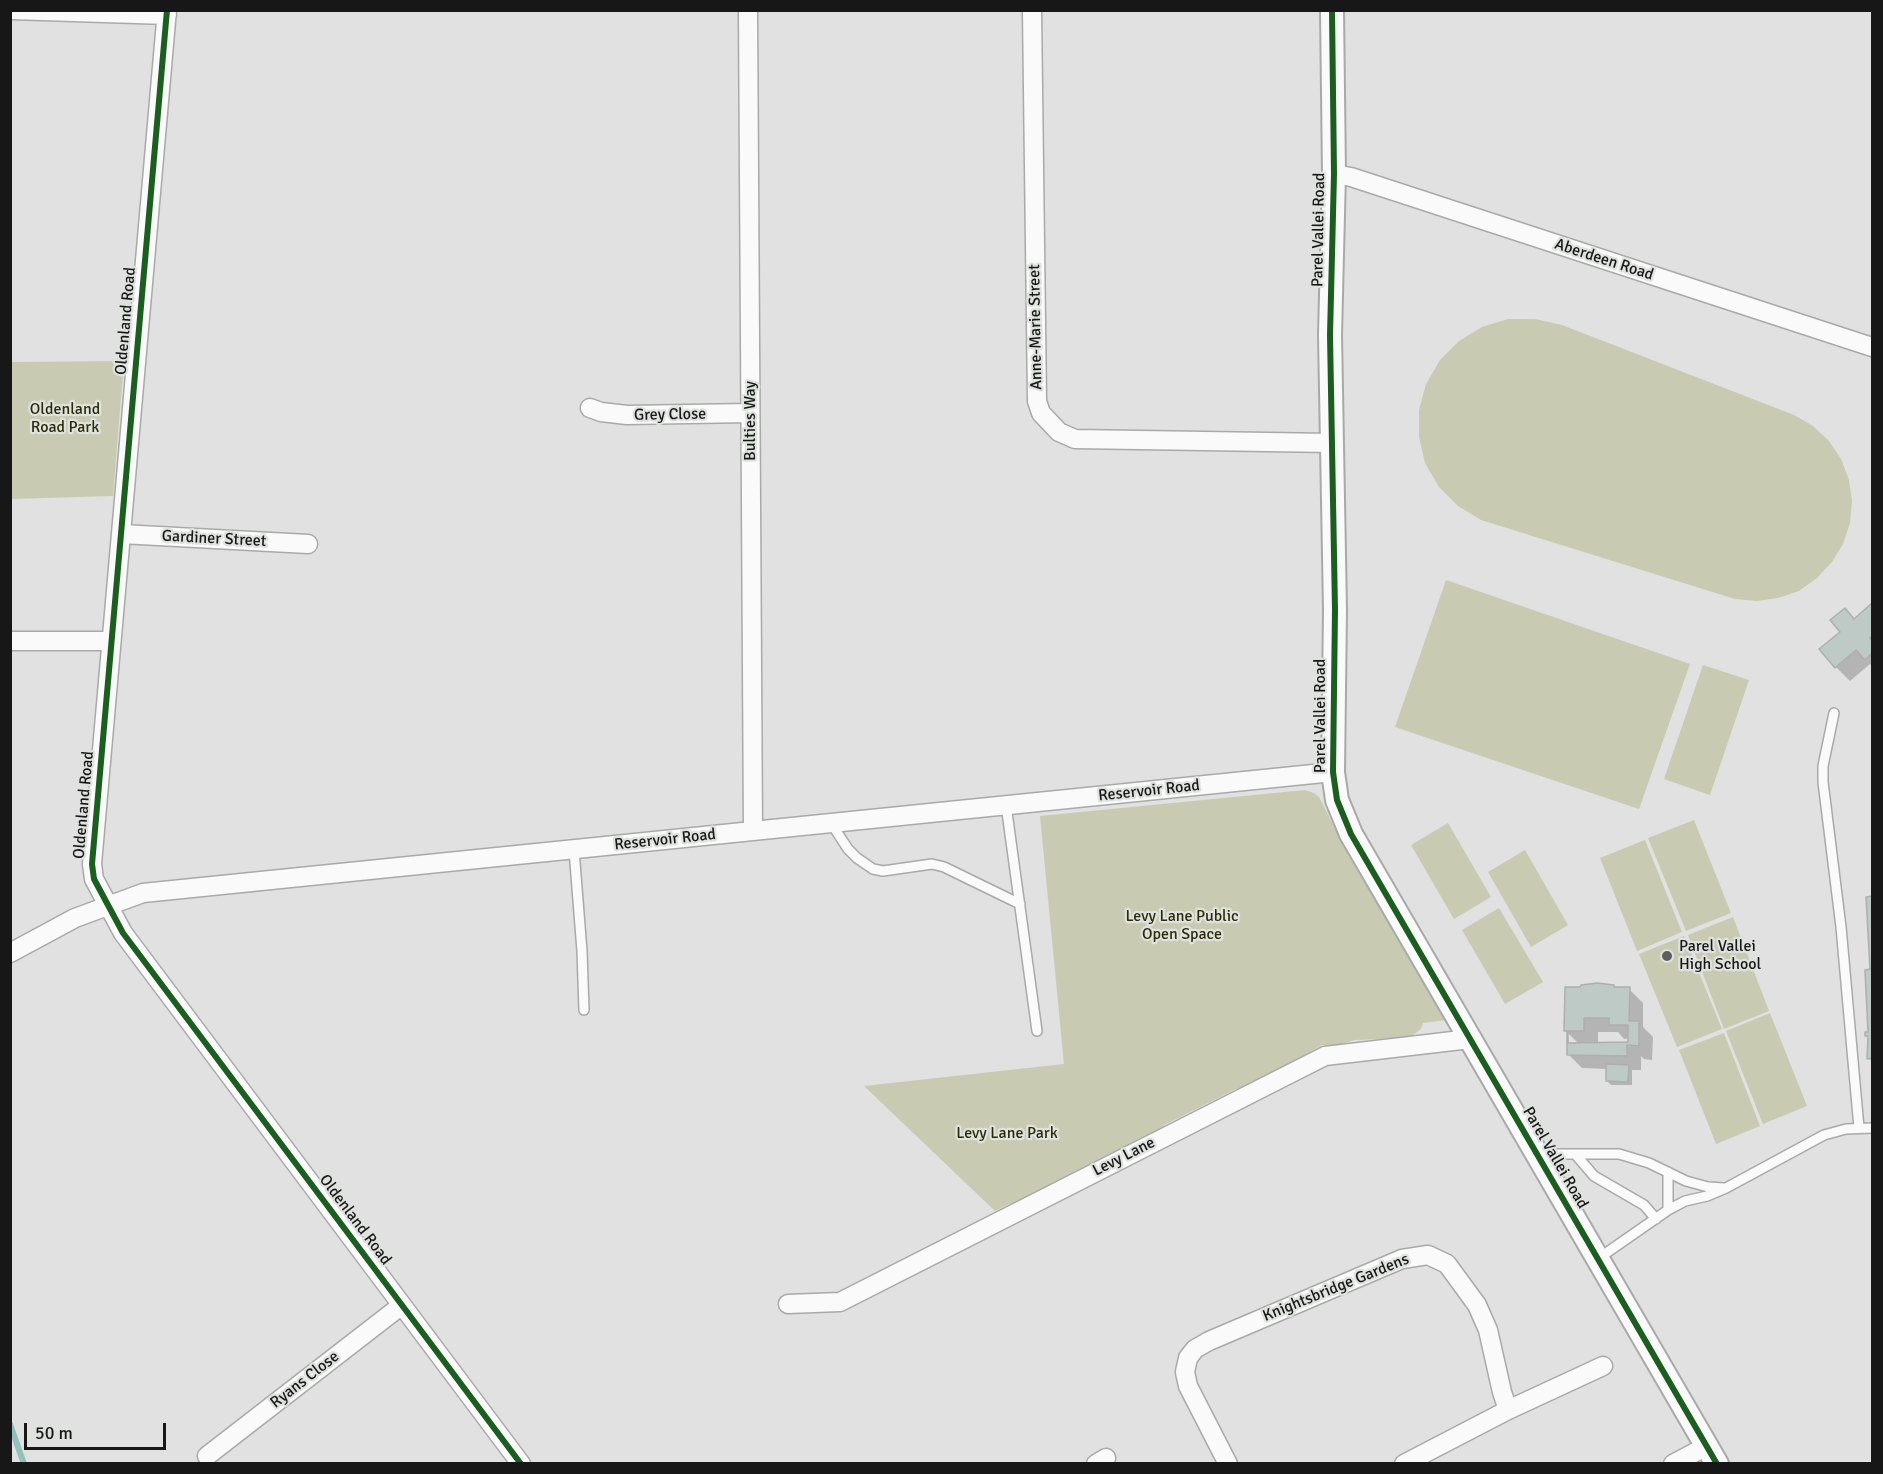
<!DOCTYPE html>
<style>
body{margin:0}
#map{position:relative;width:1883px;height:1474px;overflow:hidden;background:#e0e1e0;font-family:Signika,sans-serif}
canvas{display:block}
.frame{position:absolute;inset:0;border:12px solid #161716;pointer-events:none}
.scale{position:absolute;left:24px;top:1423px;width:142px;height:27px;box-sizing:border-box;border:3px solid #161716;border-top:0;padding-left:8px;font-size:18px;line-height:21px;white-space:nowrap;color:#161716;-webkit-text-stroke:4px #dfe2df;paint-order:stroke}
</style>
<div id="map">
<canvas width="1883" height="1474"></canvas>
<div class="frame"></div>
<div class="scale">50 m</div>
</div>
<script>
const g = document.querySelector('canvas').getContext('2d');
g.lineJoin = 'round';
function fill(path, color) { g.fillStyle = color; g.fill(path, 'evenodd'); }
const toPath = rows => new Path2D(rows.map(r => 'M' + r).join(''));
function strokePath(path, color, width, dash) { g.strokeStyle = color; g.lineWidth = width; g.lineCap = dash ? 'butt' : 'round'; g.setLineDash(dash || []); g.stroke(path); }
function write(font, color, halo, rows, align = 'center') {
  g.font = font + ' Signika,sans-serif'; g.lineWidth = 4.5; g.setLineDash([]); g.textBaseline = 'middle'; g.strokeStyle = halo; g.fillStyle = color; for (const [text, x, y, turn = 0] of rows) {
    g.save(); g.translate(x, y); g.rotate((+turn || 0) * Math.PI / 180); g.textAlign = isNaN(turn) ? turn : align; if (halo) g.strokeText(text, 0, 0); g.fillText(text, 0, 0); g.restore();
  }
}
fill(toPath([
 [1508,319,1535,319,1562,325,1794,415,1813,426,1829,441,1841,459,1849,480,1852,501,1850,523,1843,544,1832,562,1817,578,1799,591,1778,598,1757,601,1735,599,1481,520,1458,506,1439,487,1425,463,1419,437,1419,410,1426,384,1440,360,1459,341,1482,327],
 [124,361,113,496,11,499,11,362],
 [1446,580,1690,664,1639,809,1395,727],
 [1703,665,1749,680,1710,795,1664,779],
 [1305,790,1314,793,1319,797,1349,856,1446,1020,1423,1023,1421,1029,1409,1038,1355,1040,1334,1046,1322,1045,1248,1088,1236,1089,1166,1124,1153,1134,1122,1148,1079,1172,1047,1186,1037,1195,1019,1205,1009,1204,995,1211,864,1086,1064,1064,1040,816],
 [1694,820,1731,913,1686,931,1648,838],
 [1448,823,1491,897,1454,919,1411,845],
 [1645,840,1682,932,1637,951,1600,858],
 [1525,850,1568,925,1531,947,1488,872],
 [1499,908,1543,982,1505,1004,1462,930],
 [1733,917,1769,1011,1724,1029,1688,935],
 [1684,936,1722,1029,1677,1047,1639,954],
 [1770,1013,1807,1106,1763,1124,1726,1031],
 [1724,1033,1760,1126,1716,1144,1679,1050]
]), '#c8cbb2');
fill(toPath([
 [1872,605,1872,666,1870,664,1850,681,1836,667,1855,620],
 [1868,898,1872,898,1872,1062,1869,1058,1870,1039,1866,1035,1869,1034,1871,970],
 [1615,989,1629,989,1643,1003,1643,1027,1653,1037,1652,1060,1644,1059,1641,1056,1641,1070,1632,1070,1632,1085,1611,1085,1607,1081,1608,1069,1582,1068,1568,1054,1579,1044,1566,1031],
 [1598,1032,1618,1032,1624,1039,1630,1038,1630,1047,1627,1044,1598,1044]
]), '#0003');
strokePath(toPath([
 [10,1424,24,1464]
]), '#92c1bc', 6);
const building = toPath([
 [1872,603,1872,636,1870,638,1872,641,1872,653,1865,660,1856,650,1835,668,1819,649,1840,632,1830,620,1845,608,1854,619,1872,603],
 [1872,896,1872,1058,1867,1059,1868,1036,1865,1036,1865,1032,1868,1032,1865,970,1870,969,1866,897,1872,896],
 [1597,983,1614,985,1614,987,1630,987,1629,1021,1639,1021,1639,1046,1627,1045,1627,1056,1567,1055,1567,1031,1564,1031,1565,987,1580,987,1581,985,1597,983],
 [1584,1018,1609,1018,1609,1025,1628,1025,1628,1042,1568,1043,1568,1031,1584,1031,1584,1018],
 [1606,1064,1629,1065,1628,1082,1606,1081,1606,1064]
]);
fill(building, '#becac5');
strokePath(building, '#adafae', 1.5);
const service = toPath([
 [1834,713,1823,766,1823,782,1841,927,1859,1128],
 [1006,805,1037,1031],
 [831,823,848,849,857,858,873,869,883,871,932,864,944,867,1020,904],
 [574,850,582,951,584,1010],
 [1540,1154,1619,1154,1649,1163,1686,1181,1708,1187,1724,1188],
 [1576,1155,1594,1176,1644,1205,1656,1219],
 [1668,1210,1685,1201,1707,1196,1726,1188,1824,1135,1846,1129,1872,1128],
 [1599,1258,1668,1210,1668,1172]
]);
const minor = toPath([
 [11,10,167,15],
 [167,10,92,864,94,879,123,933,521,1464],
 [748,10,753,831],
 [1032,10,1037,401,1041,413,1059,432,1075,439,1332,443],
 [1334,174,1351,177,1872,347],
 [590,408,601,412,627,415,750,413],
 [121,534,308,544],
 [10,641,111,641],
 [10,953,75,918,143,893,1333,772],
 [788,1304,840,1302,1325,1056,1470,1039],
 [1508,1410,1603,1366],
 [207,1456,402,1305],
 [1096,1464,1106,1458],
 [1228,1464,1188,1386,1185,1372,1188,1358,1195,1349,1209,1341,1402,1259,1428,1255,1447,1264,1477,1305,1488,1330,1502,1392,1508,1410,1404,1464],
 [1673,1464,1707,1446]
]);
const tertiary = toPath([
 [1332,10,1334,174,1330,335,1335,610,1333,772,1337,800,1351,834,1717,1464]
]);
strokePath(service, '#a8a9a8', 12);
strokePath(minor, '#a8a9a8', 21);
strokePath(tertiary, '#a8a9a8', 26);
strokePath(service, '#fafafa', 9);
strokePath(minor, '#fafafa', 18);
strokePath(tertiary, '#fafafa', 22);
strokePath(toPath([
 [167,10,92,864,94,879,123,933,521,1464],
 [1332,10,1334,174,1330,335,1335,610,1333,772,1337,800,1351,834,1717,1464]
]), '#1b5e20', 6);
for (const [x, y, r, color] of [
 [1667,956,6,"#5d5e5d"]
]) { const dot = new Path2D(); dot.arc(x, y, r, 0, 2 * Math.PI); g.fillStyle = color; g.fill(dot); strokePath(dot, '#dfe2df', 2); }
write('16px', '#161716', '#dfe2df', [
 ["Parel Vallei Road",1319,230,-89],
 ["Aberdeen Road",1604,260,18],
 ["Oldenland Road",126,321,-85],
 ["Anne-Marie Street",1036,327,-91],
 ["Grey Close",670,415,-1],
 ["Bulties Way",751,421,-90],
 ["Gardiner Street",214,539,3],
 ["Parel Vallei Road",1321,716,-90],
 ["Reservoir Road",1149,791,-6],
 ["Oldenland Road",84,805,-85],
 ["Reservoir Road",665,840,-6],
 ["Levy Lane",1124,1157,-27],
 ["Parel Vallei Road",1555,1158,60],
 ["Oldenland Road",355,1220,53],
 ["Knightsbridge Gardens",1336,1288,-22],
 ["Ryans Close",305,1380,-38]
]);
write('16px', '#2b2c03', '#dfe2df', [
 ["Oldenland",65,410],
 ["Road Park",65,428],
 ["Levy Lane Public",1182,917],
 ["Open Space",1182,935],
 ["Levy Lane Park",1007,1134]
]);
write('16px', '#161716', '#dfe2df', [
 ["Parel Vallei",1679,947],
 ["High School",1679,965]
], 'left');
</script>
